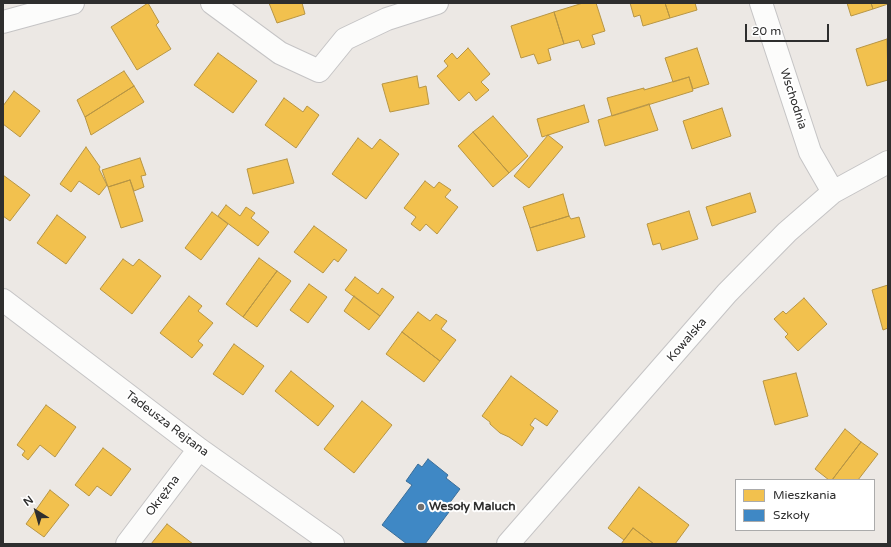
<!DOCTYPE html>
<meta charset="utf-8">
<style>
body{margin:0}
#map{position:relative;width:891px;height:547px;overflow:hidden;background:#ece8e4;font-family:"Varela Round",sans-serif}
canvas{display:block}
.frame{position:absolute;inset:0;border:4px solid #2e2e2e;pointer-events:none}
.legend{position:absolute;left:735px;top:479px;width:140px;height:52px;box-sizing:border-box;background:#fff;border:1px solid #ababab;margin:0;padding:5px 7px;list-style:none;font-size:12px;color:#2e2e2e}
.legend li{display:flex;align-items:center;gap:8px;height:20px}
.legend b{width:20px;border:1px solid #ababab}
.north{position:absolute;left:16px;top:491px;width:40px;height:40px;-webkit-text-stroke:3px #fff;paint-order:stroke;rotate:323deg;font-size:11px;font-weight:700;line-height:16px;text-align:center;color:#2e2e2e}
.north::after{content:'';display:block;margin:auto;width:14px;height:18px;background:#2e2e2e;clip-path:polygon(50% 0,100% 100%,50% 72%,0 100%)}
.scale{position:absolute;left:745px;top:24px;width:84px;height:18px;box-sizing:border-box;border:2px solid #2e2e2e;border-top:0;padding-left:5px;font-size:12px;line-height:14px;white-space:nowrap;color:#2e2e2e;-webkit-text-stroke:3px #fff;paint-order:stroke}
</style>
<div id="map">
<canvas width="891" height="547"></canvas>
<div class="frame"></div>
<ul class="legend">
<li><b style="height:11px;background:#f2c14e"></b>Mieszkania</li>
<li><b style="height:11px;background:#3f88c5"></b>Szkoły</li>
</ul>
<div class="north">N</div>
<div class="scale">20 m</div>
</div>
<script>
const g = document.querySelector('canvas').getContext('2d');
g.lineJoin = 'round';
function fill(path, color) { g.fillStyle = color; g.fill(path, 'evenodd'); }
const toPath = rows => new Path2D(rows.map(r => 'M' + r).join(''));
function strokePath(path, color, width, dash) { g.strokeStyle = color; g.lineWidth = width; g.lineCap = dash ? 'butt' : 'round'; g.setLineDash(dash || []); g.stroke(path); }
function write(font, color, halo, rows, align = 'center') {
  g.font = font + ' "Varela Round",sans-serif'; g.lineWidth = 4; g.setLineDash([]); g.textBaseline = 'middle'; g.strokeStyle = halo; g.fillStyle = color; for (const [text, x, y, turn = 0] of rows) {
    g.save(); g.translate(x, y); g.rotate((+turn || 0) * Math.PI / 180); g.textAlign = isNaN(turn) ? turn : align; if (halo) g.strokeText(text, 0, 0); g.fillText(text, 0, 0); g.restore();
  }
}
const homes = toPath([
 [148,3,159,22,156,25,171,49,137,70,111,27,148,3],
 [269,3,302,3,305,14,277,23,269,3],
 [583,3,596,3,605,31,592,35,595,44,582,48,579,40,564,44,554,12,583,3],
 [630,3,665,3,670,18,643,26,640,15,634,17,630,3],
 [665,3,695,3,697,10,670,18,665,3],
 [847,3,871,3,873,9,851,16,847,3],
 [871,3,888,3,888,4,873,9,871,3],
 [554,12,564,44,548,49,551,60,538,64,534,54,521,58,511,26,554,12],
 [887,39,888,80,867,86,856,49,887,39],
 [468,48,490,74,481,82,489,90,476,101,469,92,459,101,437,76,448,66,444,61,452,53,457,59,468,48],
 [697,48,709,84,693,89,689,77,673,82,665,58,697,48],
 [218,53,257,81,233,113,194,85,218,53],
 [124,71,134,86,85,117,77,100,124,71],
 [417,76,419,88,426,86,429,104,390,112,382,84,417,76],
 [689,77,693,91,612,116,607,98,644,88,644,90,689,77],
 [134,86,144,102,91,135,85,117,134,86],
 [14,91,40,111,20,137,3,124,3,106,14,91],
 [284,98,303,112,307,106,319,115,296,148,265,125,284,98],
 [649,104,658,130,605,146,598,120,649,104],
 [584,105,589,122,542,137,537,119,584,105],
 [722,108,731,136,692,149,683,121,722,108],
 [493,116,528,156,509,173,473,132,493,116],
 [473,132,509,173,493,187,458,146,473,132],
 [548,135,563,147,529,188,514,176,548,135],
 [358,138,372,149,380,139,399,154,366,199,332,174,358,138],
 [86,147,100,167,99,169,107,185,99,195,79,181,71,192,60,184,86,147],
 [140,158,146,175,141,176,144,187,134,191,130,180,108,187,102,170,140,158],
 [287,159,294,183,253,194,247,169,287,159],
 [3,175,30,195,10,221,3,216,3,175],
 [130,180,143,221,121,228,108,187,130,180],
 [425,181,434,188,439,182,451,190,445,197,458,207,437,234,426,224,420,231,411,224,416,217,404,208,425,181],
 [750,193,756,212,712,226,706,207,750,193],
 [563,194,569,216,530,228,523,207,563,194],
 [226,205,240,216,246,207,255,213,251,218,269,232,258,246,218,216,226,205],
 [689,211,698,239,662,250,660,243,653,245,647,224,689,211],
 [212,212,228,224,201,260,185,248,212,212],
 [57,215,86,237,66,264,37,243,57,215],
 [569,216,571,219,579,217,585,237,537,251,530,228,569,216],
 [314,226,347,250,338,262,334,259,323,273,294,252,314,226],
 [259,258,277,271,243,317,226,304,259,258],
 [123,259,133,266,139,259,161,276,132,314,100,289,123,259],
 [277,271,291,281,257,327,243,317,277,271],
 [355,277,378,294,382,288,394,297,380,316,345,290,355,277],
 [309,284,327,297,308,323,290,310,309,284],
 [888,285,888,328,883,330,872,290,888,285],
 [189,296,202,306,198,311,213,323,198,341,203,345,192,358,160,333,189,296],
 [354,296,380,316,369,330,344,311,354,296],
 [804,298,827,324,798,351,785,337,788,334,774,319,783,311,786,314,804,298],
 [418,312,430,321,436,314,447,321,441,329,456,340,440,361,402,332,418,312],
 [402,332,440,361,424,382,386,354,402,332],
 [234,344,264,366,243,395,213,374,234,344],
 [291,371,334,406,318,426,275,391,291,371],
 [796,373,808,416,775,425,763,381,796,373],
 [511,376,558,411,547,426,535,418,530,425,534,428,522,446,509,437,500,433,490,424,490,422,482,416,511,376],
 [362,401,392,425,354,473,324,449,362,401],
 [46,405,76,427,55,457,40,445,28,460,22,455,25,451,17,445,46,405],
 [845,429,861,442,832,480,829,480,815,469,845,429],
 [861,442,878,454,858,480,832,480,861,442],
 [103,448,131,469,111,496,97,486,89,496,75,485,103,448],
 [639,487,689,525,675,544,654,544,633,528,624,540,608,528,639,487],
 [50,490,69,505,44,537,26,524,50,490],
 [167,524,193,544,151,544,167,524],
 [633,528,654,544,621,544,633,528]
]);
fill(homes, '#f2c14e');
strokePath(homes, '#b79544', 1);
const schools = toPath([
 [428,459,448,475,446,478,460,489,445,509,449,512,425,544,407,544,382,525,412,485,406,481,418,464,422,467,428,459]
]);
fill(schools, '#3f88c5');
strokePath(schools, '#3a6d98', 1);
const minor = toPath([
 [212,3,280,53,319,71,345,39,387,19,437,3],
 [761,3,810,152,833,192],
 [3,22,73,3],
 [3,300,199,449,333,544],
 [127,544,199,449],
 [508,544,727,293,787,232,833,192,888,162]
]);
strokePath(minor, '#c5c4c5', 24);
strokePath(minor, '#fcfcfb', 22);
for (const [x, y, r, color] of [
 [421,507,4,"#706f6e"]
]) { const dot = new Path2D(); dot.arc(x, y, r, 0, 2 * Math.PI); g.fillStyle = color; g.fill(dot); strokePath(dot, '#fff', 1.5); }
write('12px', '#2e2e2e', '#fff', [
 ["Wschodnia",793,99,72],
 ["Kowalska",687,340,-49],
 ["Tadeusza Rejtana",167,424,37],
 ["Okrężna",163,496,-53]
]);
write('bold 12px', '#2e2e2e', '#fff', [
 ["Wesoły Maluch",429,507]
], 'left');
</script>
